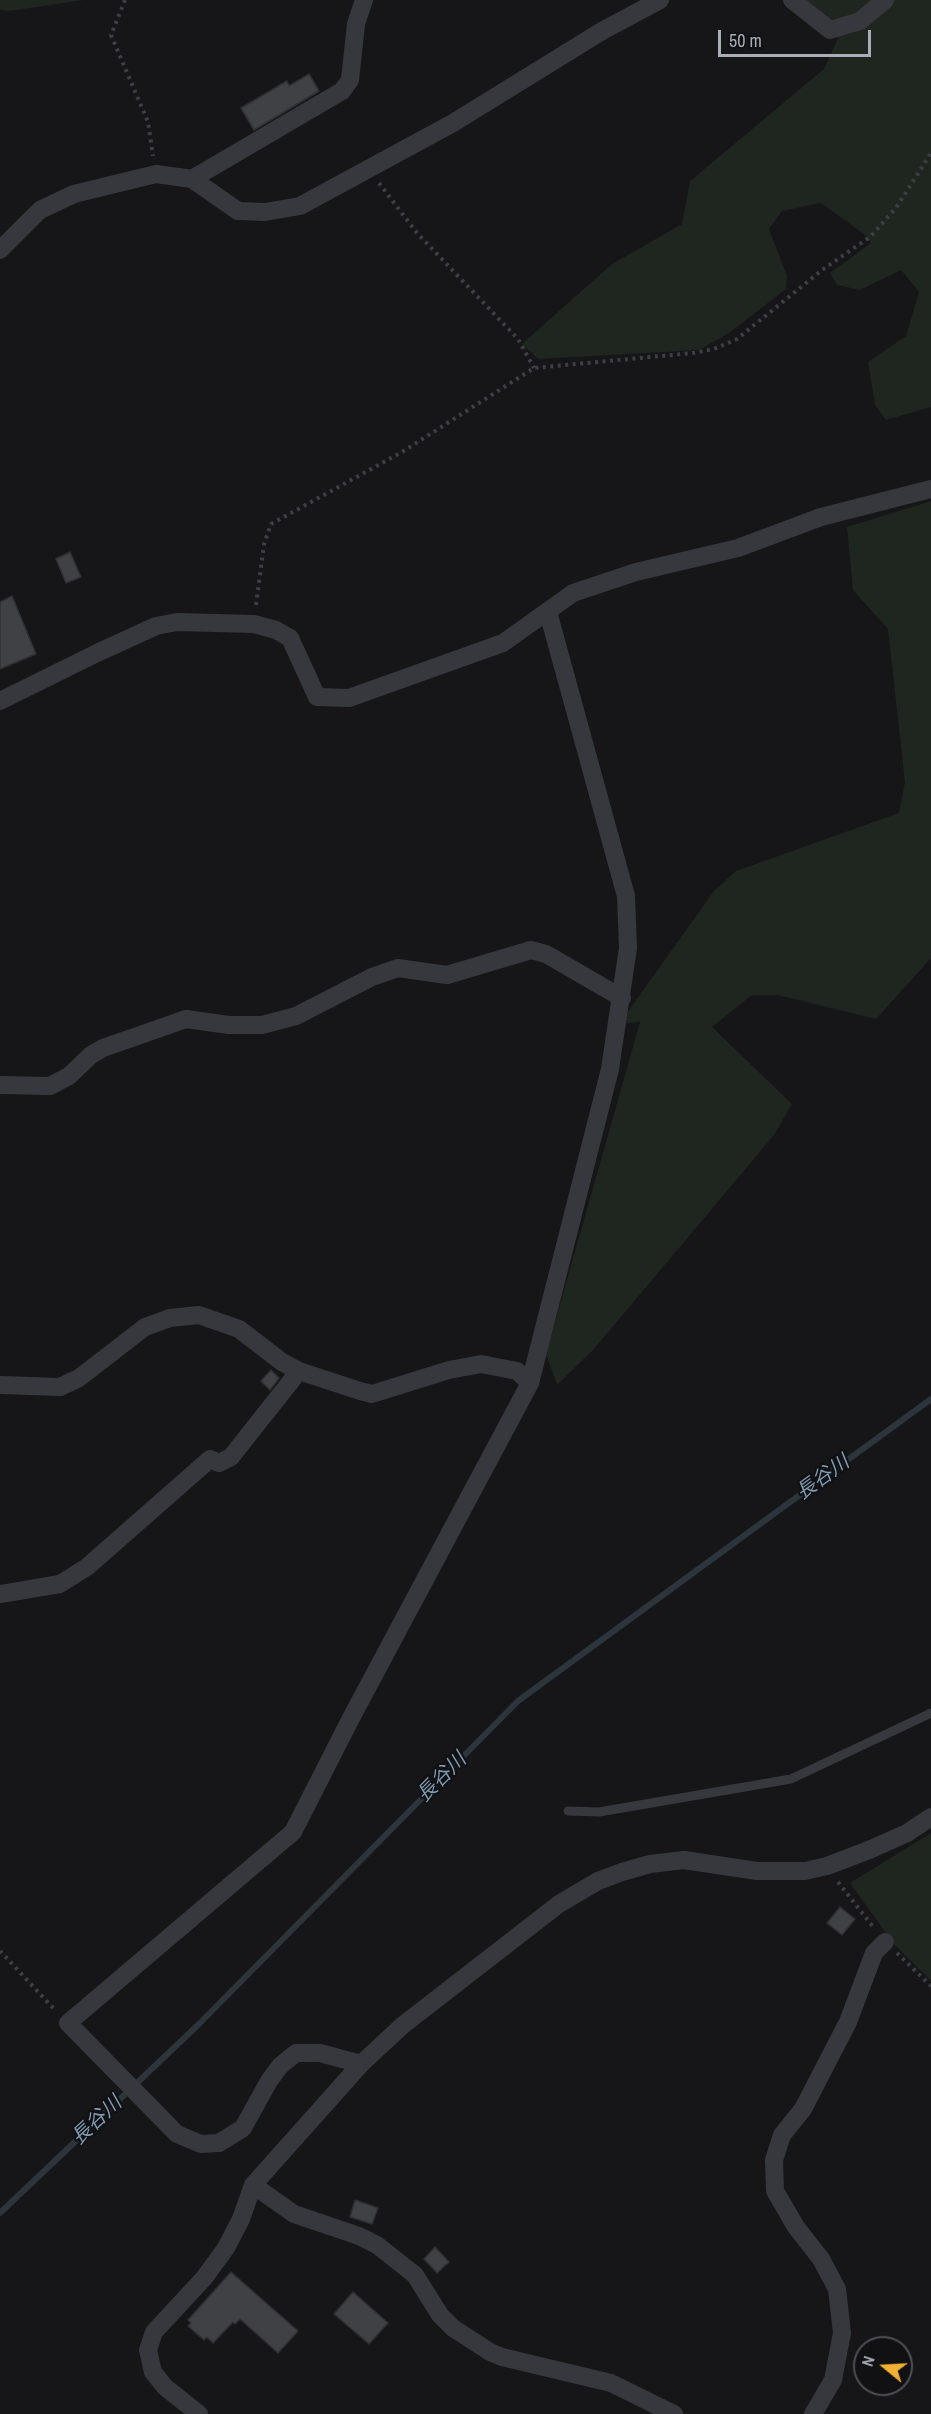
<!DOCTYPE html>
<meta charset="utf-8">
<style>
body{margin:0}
#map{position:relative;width:931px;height:2414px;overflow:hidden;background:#161618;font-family:"Archivo Narrow",sans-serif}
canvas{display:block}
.north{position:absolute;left:853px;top:2336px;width:60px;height:60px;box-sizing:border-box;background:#111113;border:2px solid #4d4f55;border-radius:50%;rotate:288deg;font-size:16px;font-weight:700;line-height:24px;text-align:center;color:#a8adb8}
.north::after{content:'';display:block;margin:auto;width:21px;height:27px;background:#f2b134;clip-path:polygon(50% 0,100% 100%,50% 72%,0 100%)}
.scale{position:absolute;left:718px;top:30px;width:153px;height:27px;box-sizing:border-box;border:3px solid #a8adb8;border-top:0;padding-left:8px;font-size:18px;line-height:21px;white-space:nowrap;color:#a8adb8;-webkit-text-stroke:4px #111113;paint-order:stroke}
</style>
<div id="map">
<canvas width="931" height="2414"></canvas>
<div class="north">N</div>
<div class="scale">50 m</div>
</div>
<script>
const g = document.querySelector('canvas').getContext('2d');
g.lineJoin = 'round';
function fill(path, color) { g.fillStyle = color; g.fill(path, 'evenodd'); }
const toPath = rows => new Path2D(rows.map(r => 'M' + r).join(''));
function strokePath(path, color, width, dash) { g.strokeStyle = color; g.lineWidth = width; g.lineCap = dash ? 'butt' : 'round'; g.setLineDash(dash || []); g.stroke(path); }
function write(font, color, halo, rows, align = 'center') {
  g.font = font + ' "Archivo Narrow","Noto Sans JP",sans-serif'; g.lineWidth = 4.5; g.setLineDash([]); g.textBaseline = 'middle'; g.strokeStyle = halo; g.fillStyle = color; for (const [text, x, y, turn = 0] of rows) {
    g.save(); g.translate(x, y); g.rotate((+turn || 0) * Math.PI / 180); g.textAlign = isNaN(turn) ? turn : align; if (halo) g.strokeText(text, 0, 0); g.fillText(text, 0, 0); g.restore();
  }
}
fill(toPath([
 [0,0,84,0,9,11,0,10],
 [805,0,931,0,931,407,886,420,875,405,868,362,906,336,919,292,901,270,860,290,837,285,830,273,871,243,865,235,821,203,782,211,769,229,787,276,786,289,729,333,699,350,538,359,522,344,612,264,682,224,690,181,824,69,839,36],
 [931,501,931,958,876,1019,778,995,752,995,712,1027,792,1104,774,1135,594,1349,557,1385,546,1354,640,1022,619,1024,714,891,736,871,899,813,905,782,888,629,853,590,847,527],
 [931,1833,931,1981,894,1944,850,1883]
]), '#1e261f');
strokePath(toPath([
 [0,2213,199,2024,518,1701,931,1399]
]), '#2c353c', 6);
const building = toPath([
 [309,74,319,91,254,130,241,108,287,81,289,86,309,74],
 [70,552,81,577,66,583,56,559,70,552],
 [12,596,36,654,0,669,0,602,12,596],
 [271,1370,279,1378,270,1390,261,1381,271,1370],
 [840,1907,855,1919,842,1935,827,1923,840,1907],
 [355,2200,378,2208,372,2224,350,2217,355,2200],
 [435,2247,449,2262,437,2273,424,2259,435,2247],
 [231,2272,298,2331,278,2353,240,2319,235,2324,233,2322,213,2343,207,2337,204,2340,188,2326,191,2323,188,2320,231,2272],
 [353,2292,388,2323,369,2344,334,2314,353,2292]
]);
fill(building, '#404145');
strokePath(building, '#303034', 1.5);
strokePath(toPath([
 [125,0,111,35,148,122,153,156],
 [379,183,417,233,518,339,534,368],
 [256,605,264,544,271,524,402,452,534,368,693,353,714,349,737,339,822,270,870,237,896,208,931,153],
 [838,1882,874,1928],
 [0,1951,55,2010],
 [897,1953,931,1986]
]), '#3d3f44', 4, [3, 4.5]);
strokePath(toPath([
 [568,1811,599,1812,791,1779,931,1713]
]), '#37383d', 9);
strokePath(toPath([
 [792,0,830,30,860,21,885,0],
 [192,179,342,91,350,80,356,24,364,0],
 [0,250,40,210,74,194,156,174,192,179,238,211,265,212,300,206,453,123,602,31,660,0],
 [0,701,97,653,156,626,177,622,254,624,276,630,290,638,317,697,349,698,503,643,573,593,636,572,738,548,821,517,931,489],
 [0,1085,50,1086,69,1076,91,1055,103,1048,186,1019,229,1025,262,1025,296,1016,372,977,398,968,447,975,531,950,546,954,622,998],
 [530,1383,610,1069,628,948,626,896,548,612],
 [0,1385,60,1387,79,1378,145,1327,170,1318,199,1315,239,1329,282,1362,299,1371,360,1391,372,1394,449,1370,481,1364,517,1371,530,1383,350,1720,293,1832,68,2023,177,2134,201,2144,219,2143,243,2128,269,2081,280,2066,296,2053,320,2053,361,2064],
 [0,1594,60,1584,87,1567,210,1459,219,1463,231,1457,299,1371],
 [253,2185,294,2214,359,2236,377,2245,415,2275,440,2315,453,2328,490,2352,502,2357,611,2383,674,2414],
 [199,2414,165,2387,153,2372,148,2350,154,2332,204,2278,226,2248,241,2219,253,2185,361,2064,403,2025,559,1904,598,1881,622,1872,650,1864,684,1860,757,1871,805,1871,827,1866,869,1850,907,1833,931,1817],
 [813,2414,833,2380,842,2333,837,2289,821,2259,796,2227,775,2191,774,2160,782,2135,803,2109,848,2022,874,1953,885,1942]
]), '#37383d', 18);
write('italic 20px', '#7f9bb3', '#111113', [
 ["長谷川",823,1478,-36],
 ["長谷川",442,1778,-45],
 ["長谷川",97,2121,-43]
]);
</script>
